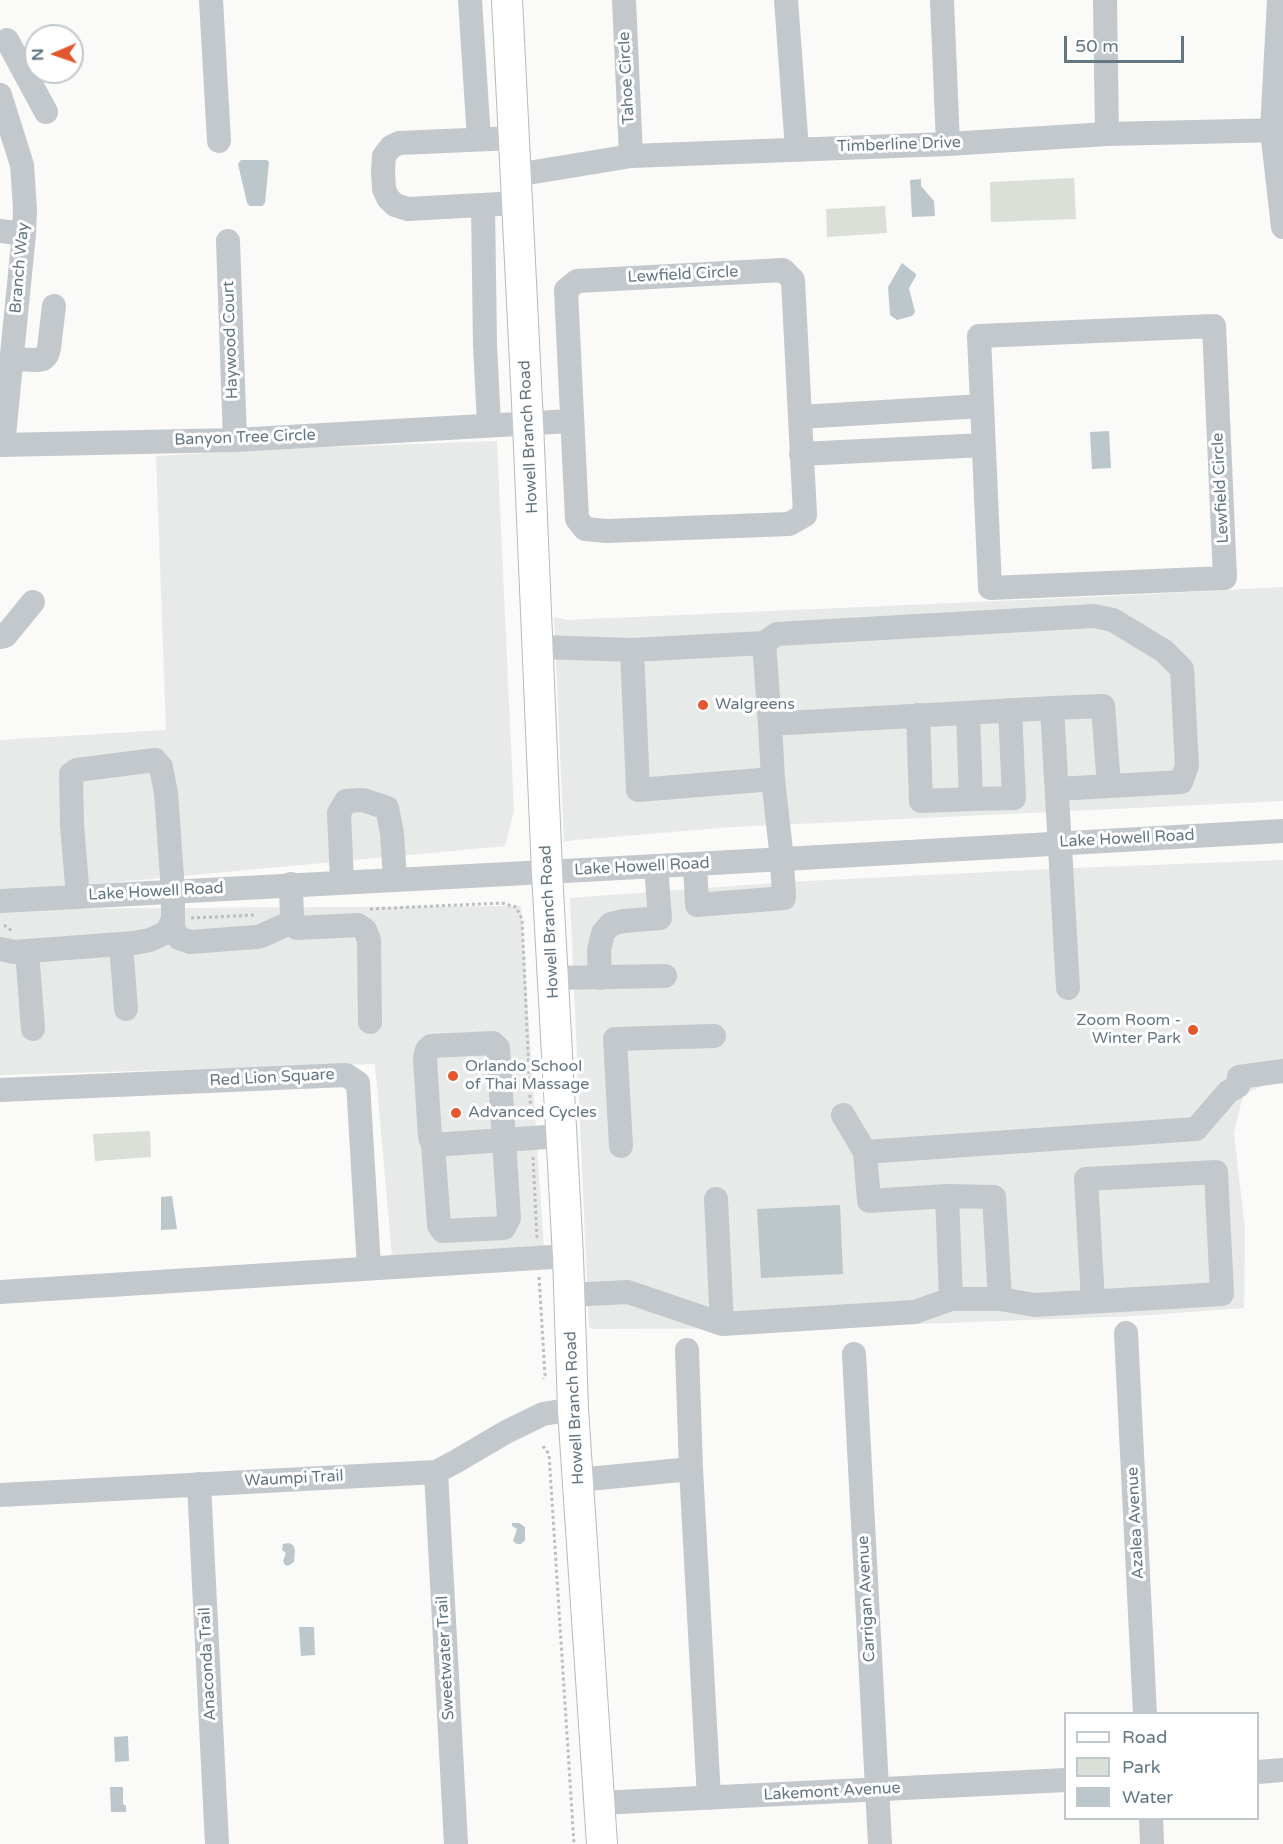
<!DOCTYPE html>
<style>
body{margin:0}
#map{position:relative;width:1283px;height:1844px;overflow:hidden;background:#fafaf8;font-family:"Varela Round",sans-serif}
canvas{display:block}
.legend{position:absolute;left:1064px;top:1712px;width:195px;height:108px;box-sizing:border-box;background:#fff;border:2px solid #c1c8cd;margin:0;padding:8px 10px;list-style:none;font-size:18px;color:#657683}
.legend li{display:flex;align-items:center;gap:12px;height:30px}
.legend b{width:30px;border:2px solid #c1c8cd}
.north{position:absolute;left:24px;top:24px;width:60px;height:60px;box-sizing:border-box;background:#fff;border:2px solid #c1c8cd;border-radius:50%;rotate:268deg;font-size:16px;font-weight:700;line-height:24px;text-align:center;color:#657683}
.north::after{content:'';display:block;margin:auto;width:21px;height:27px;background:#e4572e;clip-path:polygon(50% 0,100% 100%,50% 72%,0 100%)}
.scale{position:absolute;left:1064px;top:36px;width:120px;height:27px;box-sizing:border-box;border:3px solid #657683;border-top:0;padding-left:8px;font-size:18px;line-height:21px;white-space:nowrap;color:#657683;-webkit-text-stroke:4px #fff;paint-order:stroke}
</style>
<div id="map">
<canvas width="1283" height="1844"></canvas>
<ul class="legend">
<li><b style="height:8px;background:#fff"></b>Road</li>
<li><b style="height:16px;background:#dadfd7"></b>Park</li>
<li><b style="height:16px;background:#bbc7cb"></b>Water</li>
</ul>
<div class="north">N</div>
<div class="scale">50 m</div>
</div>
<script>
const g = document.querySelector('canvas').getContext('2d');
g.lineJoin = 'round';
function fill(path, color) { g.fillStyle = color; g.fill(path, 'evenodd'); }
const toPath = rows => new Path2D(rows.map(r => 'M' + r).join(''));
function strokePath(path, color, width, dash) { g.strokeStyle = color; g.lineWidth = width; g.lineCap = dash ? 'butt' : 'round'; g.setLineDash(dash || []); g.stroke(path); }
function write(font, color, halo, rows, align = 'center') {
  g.font = font + ' "Varela Round",sans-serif'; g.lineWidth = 6; g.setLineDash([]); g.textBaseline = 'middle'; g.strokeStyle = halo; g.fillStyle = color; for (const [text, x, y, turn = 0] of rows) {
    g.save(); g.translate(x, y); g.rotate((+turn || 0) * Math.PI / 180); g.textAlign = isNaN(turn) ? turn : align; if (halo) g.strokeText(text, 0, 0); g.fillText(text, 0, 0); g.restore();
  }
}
fill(toPath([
 [497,441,514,811,505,846,0,893,0,740,166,730,156,456,278,449],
 [1283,587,1283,801,732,827,575,840,564,842,554,617,567,620,1113,596],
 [1283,860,1283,1084,1266,1084,1243,1095,1234,1133,1245,1230,1244,1308,1136,1316,809,1328,592,1329,589,1327,570,898,788,882,1049,869],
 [521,906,544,1249,392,1257,375,1064,0,1075,0,909]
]), '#e8e9e9');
fill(toPath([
 [1074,178,1076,219,991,222,990,182],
 [885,206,887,233,827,237,826,209],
 [150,1131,151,1157,95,1161,93,1134]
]), '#dadfd7');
fill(toPath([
 [241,160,267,160,269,162,265,203,262,206,250,206,247,203,238,164],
 [921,179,921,186,934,201,935,216,912,217,910,180],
 [902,263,916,274,916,276,909,288,915,312,912,316,897,320,890,315,888,287],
 [1109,431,1111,468,1092,469,1090,432],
 [172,1196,177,1229,161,1230,161,1197],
 [840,1205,843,1274,761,1278,757,1209],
 [512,1523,519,1523,525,1527,525,1540,521,1544,517,1544,513,1541,517,1529,512,1526],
 [289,1543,293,1545,295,1550,294,1562,288,1566,285,1565,283,1561,286,1553,282,1550,283,1544],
 [299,1627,314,1627,315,1655,301,1656],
 [128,1736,129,1761,115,1762,114,1737],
 [110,1787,123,1787,123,1804,126,1806,126,1812,111,1812]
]), '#bbc7cb');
const major = toPath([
 [507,0,528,423,547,872,568,1256,573,1409,602,1844]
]);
strokePath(major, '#b5babe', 32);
strokePath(toPath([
 [370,909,502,903,516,907,522,919,531,1118],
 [191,918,256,915],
 [4,925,12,931],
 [533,1157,537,1238],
 [539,1277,545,1375,543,1379],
 [543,1446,549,1454,574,1844]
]), '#bbbfc2', 3, [3, 3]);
strokePath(toPath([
 [211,0,219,141],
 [470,0,479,139],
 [624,0,631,156],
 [786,0,797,149],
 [942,0,948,144],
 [1105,0,1107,134],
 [1279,0,1272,131,1283,227],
 [7,40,46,112],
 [0,95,22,165,25,209,24,234,3,445],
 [514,138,399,143,391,147,384,156,383,170,384,189,388,198,395,205,408,209,518,203],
 [516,175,631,156,948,144,1107,134,1283,130],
 [483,205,485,345,489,425],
 [0,231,24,234],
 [228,241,235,440],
 [783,270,793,280,805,515,789,524,607,531,585,529,577,519,566,290,577,281,783,270],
 [1214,326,1225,578,990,588,979,336,1214,326],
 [11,359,36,360,43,359,47,355,49,348,54,306],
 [800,417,982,406],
 [0,445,235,440,571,421],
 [801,454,984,445],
 [0,637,5,636,33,602],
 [764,643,777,634,1094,616,1113,620,1164,651,1182,669,1187,766,1181,782,1057,789],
 [538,647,632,650],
 [1052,708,1103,706,1109,786],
 [918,715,921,801,971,799,968,713],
 [770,724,764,643,632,650,638,790,773,779,770,724,1052,708,1068,988],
 [971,799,1014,798,1010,710],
 [695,864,697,905,784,898,782,859,773,779],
 [342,882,339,813,346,801,363,800,387,808,392,833,395,879],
 [291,884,292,922,297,928,358,925,365,930,369,940,370,1022],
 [78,897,72,825,71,774,77,770,155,760,161,767,166,793,173,891,173,929,179,938,190,942,256,937,261,936,292,922],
 [0,901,695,864,1283,831],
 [121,944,126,1009],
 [0,949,14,952,134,943,150,940,167,932,173,919],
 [27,951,33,1029],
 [553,978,665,976],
 [600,978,599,950,603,933,611,924,624,921,660,918,656,866],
 [493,1043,498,1048,509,1218,504,1228,443,1231,439,1225,433,1145,430,1137,425,1058,427,1050,431,1046,493,1043],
 [0,1090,346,1075,358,1083,369,1267],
 [433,1145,561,1136],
 [621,1146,615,1039,714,1036],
 [865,1152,1196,1129,1228,1092,1238,1086,1239,1077,1283,1071],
 [947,1196,994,1197,1000,1299],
 [716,1199,722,1324],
 [0,1292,568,1256],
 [569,1295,628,1292,722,1324,915,1312,951,1299,947,1196,869,1201,865,1152,843,1115],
 [951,1299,1000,1299,1035,1305,1222,1294,1216,1172,1086,1179,1093,1301],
 [1126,1333,1145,1714],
 [854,1354,880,1844],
 [691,1469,709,1798],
 [436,1472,456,1844],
 [578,1480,691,1469,687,1350],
 [199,1484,217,1844],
 [0,1495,436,1472,455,1462,506,1432,543,1414,573,1409],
 [1258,1772,1283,1770],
 [599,1803,1066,1780],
 [1151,1818,1152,1844]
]), '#c3c8cc', 24);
strokePath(major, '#fff', 30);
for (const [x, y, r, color] of [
 [703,705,6,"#e4572e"],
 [1193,1030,6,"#e4572e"],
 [453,1076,6,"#e4572e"],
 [456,1113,6,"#e4572e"]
]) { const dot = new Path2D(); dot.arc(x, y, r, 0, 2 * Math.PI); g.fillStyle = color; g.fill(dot); strokePath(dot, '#fff', 2); }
write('16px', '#657683', '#fff', [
 ["Tahoe Circle",627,78,-93],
 ["Timberline Drive",899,145,-2],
 ["Branch Way",20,268,-85],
 ["Lewfield Circle",683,275,-3],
 ["Haywood Court",231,340,-92],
 ["Howell Branch Road",529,437,-93],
 ["Banyon Tree Circle",245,438,-2],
 ["Lewfield Circle",1221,488,-93],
 ["Lake Howell Road",1127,839,-3],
 ["Lake Howell Road",642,867,-3],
 ["Lake Howell Road",156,892,-3],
 ["Howell Branch Road",550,922,-93],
 ["Red Lion Square",272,1078,-3],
 ["Howell Branch Road",575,1408,-93],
 ["Waumpi Trail",294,1479,-3],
 ["Azalea Avenue",1136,1523,-93],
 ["Carrigan Avenue",867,1599,-93],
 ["Sweetwater Trail",446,1658,-93],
 ["Anaconda Trail",208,1664,-93],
 ["Lakemont Avenue",832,1792,-3]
]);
write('16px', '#657683', '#fff', [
 ["Walgreens",715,705],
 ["Zoom Room -",1181,1021,"right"],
 ["Winter Park",1181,1039,"right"],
 ["Orlando School",465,1067],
 ["of Thai Massage",465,1085],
 ["Advanced Cycles",468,1113]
], 'left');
</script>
